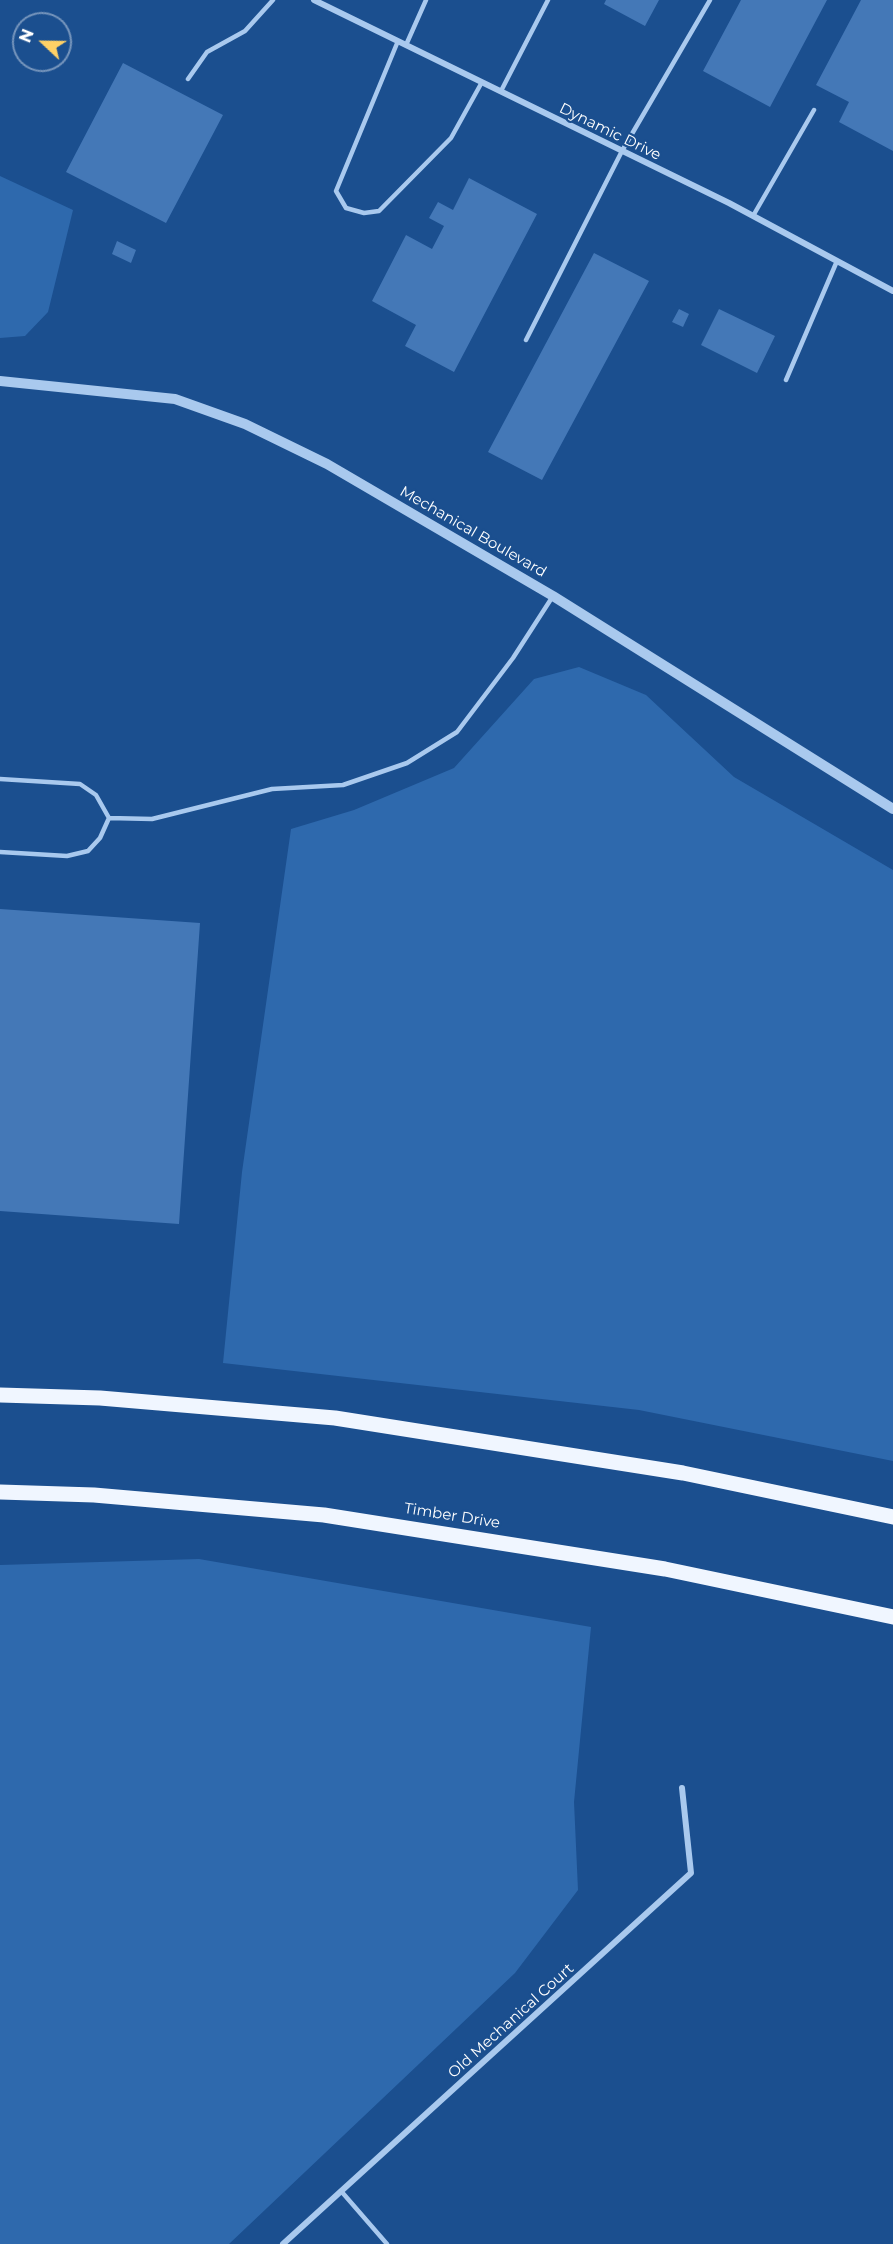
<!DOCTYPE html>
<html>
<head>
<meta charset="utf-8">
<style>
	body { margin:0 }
	#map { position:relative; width:893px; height:2244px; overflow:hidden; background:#1b4f8f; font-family:Montserrat,sans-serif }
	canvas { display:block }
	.north { position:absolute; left:12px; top:12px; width:60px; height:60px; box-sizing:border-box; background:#1b4f8f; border:2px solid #7695bc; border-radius:50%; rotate:292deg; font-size:16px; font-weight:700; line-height:24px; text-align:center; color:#fff }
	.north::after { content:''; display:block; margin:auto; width:21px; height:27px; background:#ffd166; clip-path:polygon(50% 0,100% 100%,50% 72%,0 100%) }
</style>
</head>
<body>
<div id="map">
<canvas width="893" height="2244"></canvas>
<div class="north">N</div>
</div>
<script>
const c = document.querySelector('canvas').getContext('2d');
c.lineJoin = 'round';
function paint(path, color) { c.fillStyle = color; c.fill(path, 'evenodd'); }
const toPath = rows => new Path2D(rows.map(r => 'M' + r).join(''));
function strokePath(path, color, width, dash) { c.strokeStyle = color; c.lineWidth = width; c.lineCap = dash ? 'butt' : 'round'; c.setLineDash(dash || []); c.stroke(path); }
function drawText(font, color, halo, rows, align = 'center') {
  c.font = font + ' Montserrat,sans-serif'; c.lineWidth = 4.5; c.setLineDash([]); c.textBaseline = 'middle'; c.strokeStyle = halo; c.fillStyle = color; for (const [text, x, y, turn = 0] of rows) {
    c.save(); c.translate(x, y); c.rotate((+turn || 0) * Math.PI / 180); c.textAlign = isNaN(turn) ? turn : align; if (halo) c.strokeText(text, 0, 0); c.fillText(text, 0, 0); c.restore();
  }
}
paint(toPath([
	[0,176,73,210,48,312,25,336,0,338],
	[579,667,646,695,734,777,893,870,893,1461,639,1410,223,1363,242,1172,291,829,354,810,454,768,534,679],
	[199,1559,591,1627,574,1802,578,1890,515,1973,229,2244,0,2244,0,1565]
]), '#2e69ad');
paint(toPath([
	[606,0,659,0,645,26,604,4],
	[741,0,827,0,770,107,703,71],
	[861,0,893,0,893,151,839,122,849,102,816,85],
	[123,63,223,115,166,223,66,172],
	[469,178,537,214,454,372,405,346,416,325,372,301,406,235,432,249,444,226,429,218,438,202,453,210],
	[117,241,136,250,131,263,112,254],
	[594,253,649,281,542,480,488,452],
	[679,309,689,314,683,327,672,322],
	[719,309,775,336,757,373,701,345],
	[0,909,200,923,179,1224,0,1211]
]), '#4478b7');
strokePath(toPath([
	[398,41,336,191,346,208,364,213,379,211,451,138,482,82],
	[406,45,426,0],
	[188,79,207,52,245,31,273,0],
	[501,91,548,0],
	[753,216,814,110],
	[526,340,622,151,710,0],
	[786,380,837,261],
	[0,779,80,784,96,795,109,818],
	[109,818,152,819,272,789,343,785,407,763,457,732,513,658,553,596],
	[0,852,67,856,88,851,100,838,109,818],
	[341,2191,387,2244]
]), '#a9c9ee', 4.5);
strokePath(toPath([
	[314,0,729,203,893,291],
	[283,2244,691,1873,682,1788]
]), '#a9c9ee', 6);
strokePath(toPath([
	[0,381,175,399,245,424,327,464,553,596,893,809]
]), '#a9c9ee', 10);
strokePath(toPath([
	[0,1395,100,1398,335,1418,683,1473,893,1517],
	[0,1492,94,1495,324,1515,665,1569,893,1617]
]), '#f0f6ff', 15);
drawText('15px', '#fff', '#1b4f8f', [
	["Dynamic Drive",610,132,26],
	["Mechanical Boulevard",473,532,30],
	["Timber Drive",452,1516,9],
	["Old Mechanical Court",511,2021,-42]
]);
</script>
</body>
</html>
